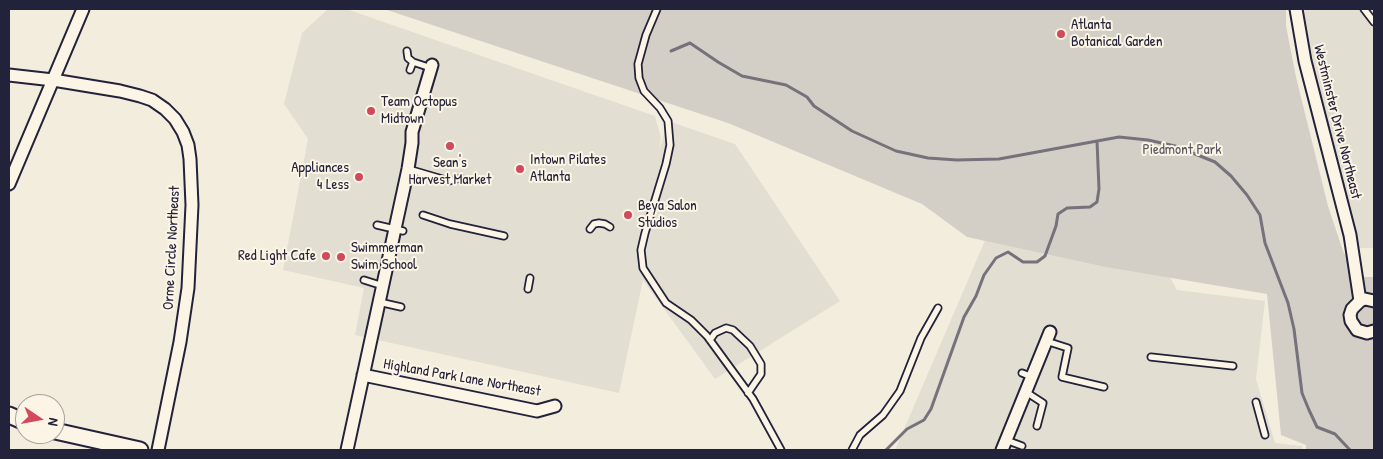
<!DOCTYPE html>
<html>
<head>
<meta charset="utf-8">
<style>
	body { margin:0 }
	#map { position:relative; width:1383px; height:459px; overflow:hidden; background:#f3edde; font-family:"Patrick Hand",sans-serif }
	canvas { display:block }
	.frame { position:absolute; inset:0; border:10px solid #22223b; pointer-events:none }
	.north { position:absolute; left:15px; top:394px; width:50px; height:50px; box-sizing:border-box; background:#fcf5e5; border:1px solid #a5a1a1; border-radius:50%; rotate:102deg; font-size:14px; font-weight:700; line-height:20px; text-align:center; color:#22223b }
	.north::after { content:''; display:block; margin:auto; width:18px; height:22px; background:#d1495b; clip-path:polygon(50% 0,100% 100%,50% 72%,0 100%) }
</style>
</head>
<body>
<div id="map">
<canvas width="1383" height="459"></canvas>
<div class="frame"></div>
<div class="north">N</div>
</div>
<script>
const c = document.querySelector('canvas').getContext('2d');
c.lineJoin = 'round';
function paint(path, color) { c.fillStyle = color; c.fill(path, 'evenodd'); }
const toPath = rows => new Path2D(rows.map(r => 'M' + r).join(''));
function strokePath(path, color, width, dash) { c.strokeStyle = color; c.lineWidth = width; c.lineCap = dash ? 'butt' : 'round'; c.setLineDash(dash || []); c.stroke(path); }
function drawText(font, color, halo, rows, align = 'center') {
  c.font = font + ' "Patrick Hand",sans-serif'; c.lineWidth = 4; c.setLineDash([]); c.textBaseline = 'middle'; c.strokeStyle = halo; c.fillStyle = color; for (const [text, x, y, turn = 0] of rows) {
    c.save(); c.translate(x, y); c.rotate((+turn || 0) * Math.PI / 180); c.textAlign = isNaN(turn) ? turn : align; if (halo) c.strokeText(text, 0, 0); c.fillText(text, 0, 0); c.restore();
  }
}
paint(toPath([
	[328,9,346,9,655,116,661,138,659,151,668,121,735,144,840,301,715,379,643,280,619,393,355,335,364,288,283,270,308,139,284,104,302,33],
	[1305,9,1374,9,1374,248,1359,248,1302,20],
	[993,222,1153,246,1177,290,1265,301,1256,379,1275,443,1302,446,1302,450,895,450]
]), '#e3ded2');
paint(toPath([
	[384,9,1286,9,1286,26,1296,77,1328,206,1343,251,1357,277,1374,277,1374,450,1306,450,1306,445,1281,435,1267,294,1106,267,967,237,922,204,728,123]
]), '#d4cfc6');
strokePath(toPath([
	[671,51,690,43,718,62,742,76,786,85,807,97,814,106,852,131,896,151,928,158,957,160,999,159,1119,137,1148,140,1175,146,1215,162,1231,176,1247,195,1260,215,1265,243,1288,303,1294,329,1302,393,1309,410,1317,427,1335,434,1350,450],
	[886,450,907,429,924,420,931,409,964,317,976,296,984,275,996,258,1008,252,1023,262,1037,262,1045,256,1056,226,1058,214,1067,208,1090,207,1097,202,1099,189,1097,141]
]), '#75727b', 3);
const lane = toPath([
	[657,9,646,35,638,64,639,78,644,91,660,108,668,121,670,145,666,164,645,233,641,250,643,268,666,303,691,320,707,336,753,399,781,450],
	[1364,9,1374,22],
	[407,51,408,58,413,62],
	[410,70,413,62,431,68],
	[408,169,449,181,461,178],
	[423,215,450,224,504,236],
	[377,225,403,231],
	[590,229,594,224,599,223,605,224,610,227],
	[364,280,383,286],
	[528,289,530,278],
	[379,302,401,307],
	[710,340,715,333,726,328,733,330,750,346,761,364,761,374,748,393],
	[1046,341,1068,348,1062,377,1104,387],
	[1151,357,1233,366],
	[1022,373,1032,377],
	[1026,392,1043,403,1037,426],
	[1256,402,1265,435],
	[1006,440,1022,446],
	[852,450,860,435,883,415,900,391,921,338,938,308]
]);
const street = toPath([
	[1296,9,1305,61,1350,235,1360,301],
	[9,75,53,80,120,91,140,96,152,100,165,109,175,119,183,132,188,145,190,159,192,205,188,288,180,342,158,450],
	[9,184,83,9],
	[1374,301,1365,299,1360,301,1352,309,1350,315,1351,321,1357,330,1367,333,1374,331],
	[363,375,537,411,555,406],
	[347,450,408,169,412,143,412,132,432,65],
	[1002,450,1050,332]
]);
const secondary = toPath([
	[9,415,25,422],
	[55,431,140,450]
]);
strokePath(lane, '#22223b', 9);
strokePath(street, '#22223b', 15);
strokePath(secondary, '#22223b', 19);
strokePath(lane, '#fcf5e5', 5.5);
strokePath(street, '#fcf5e5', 11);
strokePath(secondary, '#fcf5e5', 15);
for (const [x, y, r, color] of [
	[1061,34,5,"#d1495b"],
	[371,111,5,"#d1495b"],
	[450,146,5,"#d1495b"],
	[520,169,5,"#d1495b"],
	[359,177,5,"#d1495b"],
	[628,215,5,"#d1495b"],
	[326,256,5,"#d1495b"],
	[341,257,5,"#d1495b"]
]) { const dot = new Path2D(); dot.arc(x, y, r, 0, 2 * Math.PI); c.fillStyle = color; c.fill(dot); strokePath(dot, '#fcf5e5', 2); }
drawText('15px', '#22223b', '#fcf5e5', [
	["Atlanta",1071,25],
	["Botanical Garden",1071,42],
	["Team Octopus",381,102],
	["Midtown",381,119],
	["Intown Pilates",530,160],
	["Atlanta",530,177],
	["Sean's",450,163,"center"],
	["Harvest Market",450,180,"center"],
	["Appliances",349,168,"right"],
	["4 Less",349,185,"right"],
	["Beya Salon",638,206],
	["Studios",638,223],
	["Swimmerman",351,248],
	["Swim School",351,265],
	["Red Light Cafe",316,256,"right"]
], 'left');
drawText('15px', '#22223b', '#fcf5e5', [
	["Westminster Drive Northeast",1337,122,76],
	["Orme Circle Northeast",172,248,-87],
	["Highland Park Lane Northeast",462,378,10]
]);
drawText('15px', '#575665', '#fcf5e5', [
	["Piedmont Park",1182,150]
]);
</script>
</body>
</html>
